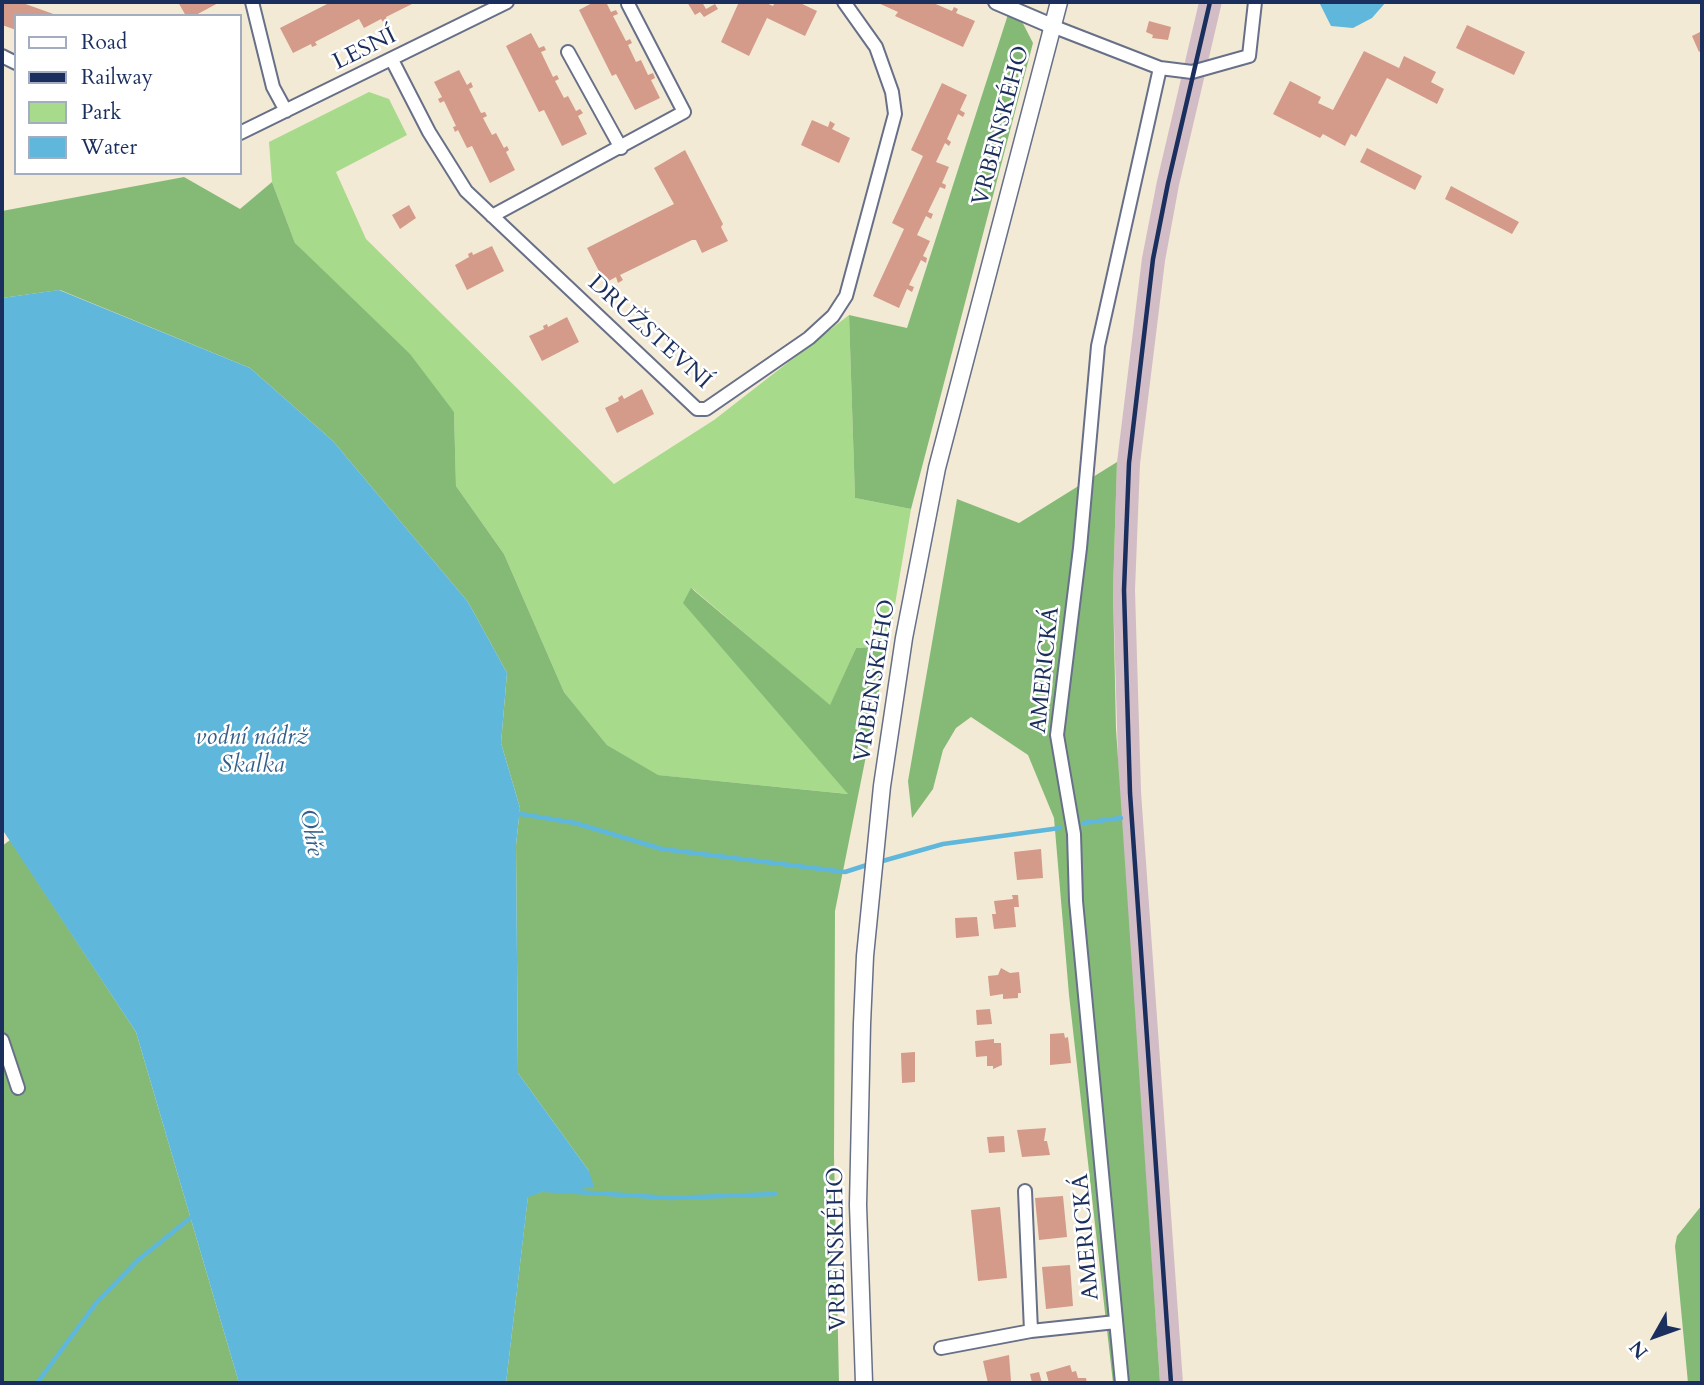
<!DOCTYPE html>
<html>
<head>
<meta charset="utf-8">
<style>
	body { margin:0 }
	#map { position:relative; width:1704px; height:1385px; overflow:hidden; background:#f3ead5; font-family:Cardo,serif }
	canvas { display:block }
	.frame { position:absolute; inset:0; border:4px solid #1b2f5e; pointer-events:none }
	.legend { position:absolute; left:14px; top:14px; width:228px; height:161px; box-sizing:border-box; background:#fff; border:2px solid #a4acbf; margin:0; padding:9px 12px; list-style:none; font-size:21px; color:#1b2f5e }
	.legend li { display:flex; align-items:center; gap:14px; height:35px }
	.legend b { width:35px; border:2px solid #a4acbf }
	.north { position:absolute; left:1620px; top:1301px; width:70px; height:70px; -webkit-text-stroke:5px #fff; paint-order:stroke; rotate:230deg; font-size:19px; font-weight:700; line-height:28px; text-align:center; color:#1b2f5e }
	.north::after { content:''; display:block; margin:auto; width:24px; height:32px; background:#1b2f5e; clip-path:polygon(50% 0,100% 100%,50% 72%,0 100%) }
</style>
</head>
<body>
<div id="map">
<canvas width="1704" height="1385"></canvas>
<div class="frame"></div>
<ul class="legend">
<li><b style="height:9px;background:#fff"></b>Road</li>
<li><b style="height:9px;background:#1b2f5e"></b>Railway</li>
<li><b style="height:19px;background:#a7da8a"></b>Park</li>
<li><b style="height:19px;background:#5fb7dc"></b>Water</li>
</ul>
<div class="north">N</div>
</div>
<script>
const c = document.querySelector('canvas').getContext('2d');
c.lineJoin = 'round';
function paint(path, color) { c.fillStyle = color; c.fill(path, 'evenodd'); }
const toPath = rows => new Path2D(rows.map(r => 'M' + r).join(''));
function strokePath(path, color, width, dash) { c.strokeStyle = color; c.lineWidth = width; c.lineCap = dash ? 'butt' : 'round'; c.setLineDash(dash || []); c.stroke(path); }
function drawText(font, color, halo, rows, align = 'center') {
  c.font = font + ' Cardo,serif'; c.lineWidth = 5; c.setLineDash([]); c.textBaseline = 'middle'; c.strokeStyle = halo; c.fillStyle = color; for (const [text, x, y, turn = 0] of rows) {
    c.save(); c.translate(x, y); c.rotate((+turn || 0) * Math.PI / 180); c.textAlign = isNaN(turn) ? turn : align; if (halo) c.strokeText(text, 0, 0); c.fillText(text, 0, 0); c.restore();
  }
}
paint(toPath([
	[1199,2,1222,2,1179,185,1165,261,1140,464,1135,590,1141,792,1183,1383,1160,1383,1119,793,1113,590,1117,462,1142,258,1157,181]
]), '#d2bdc6');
paint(toPath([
	[369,92,389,99,407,135,336,172,366,239,614,484,714,420,849,315,855,498,911,509,888,646,856,648,830,706,692,588,849,794,657,775,607,745,564,692,504,554,456,486,454,412,295,243,272,182,269,142]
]), '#a7da8a');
paint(toPath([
	[1012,2,1033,43,911,509,855,498,849,315,907,328],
	[184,177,240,209,272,182,295,243,410,354,454,412,456,486,504,554,564,692,607,745,658,775,848,794,683,603,691,588,830,705,856,648,888,646,835,911,834,1156,839,1383,506,1383,528,1196,551,1189,558,1191,589,1171,518,1073,516,845,520,808,501,743,507,673,468,602,333,441,250,368,60,290,2,298,2,211],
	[1117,462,1113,590,1116,729,1160,1383,1113,1383,1069,995,1054,818,1028,755,971,717,956,728,943,750,933,789,912,818,908,781,957,499,1019,523],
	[10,840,136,1032,239,1383,2,1383,2,846],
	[1702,1205,1702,1383,1688,1383,1675,1246,1677,1236]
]), '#85ba76');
paint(toPath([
	[1319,2,1386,2,1372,18,1353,28,1331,26],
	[59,290,250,368,333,441,468,602,507,673,501,743,520,808,516,845,518,1073,589,1171,594,1187,567,1191,551,1189,528,1197,506,1383,239,1383,136,1032,2,829,2,298]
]), '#5fb7dc');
strokePath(toPath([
	[515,813,575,823,662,849,845,872,870,864],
	[1083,823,1121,818],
	[879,862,943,844,1060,828],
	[545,1190,671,1198,775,1194],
	[37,1383,97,1302,138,1260,193,1216]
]), '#5fb7dc', 4.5);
paint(toPath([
	[2,2,20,2,59,16,16,16,16,30,2,25],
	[178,2,220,2,194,16,186,16],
	[331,2,351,4,416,2,386,17,387,20,383,22,381,19,364,28,359,19,315,42,317,45,312,47,311,44,293,53,280,28],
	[594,2,606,2,611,12,616,10,618,14,613,16,626,41,630,39,632,43,628,45,636,62,641,60,648,75,653,73,655,78,651,80,660,98,635,110,616,74,612,76,579,10],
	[687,2,702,2,706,9,715,4,718,9,704,17,700,12,695,15],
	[739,2,764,2,773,6,775,2,798,2,817,11,805,36,767,18,749,56,721,42],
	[876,2,931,2,952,11,954,7,958,9,956,13,975,21,963,47,895,16,898,12],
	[1149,21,1171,27,1168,40,1152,38,1153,35,1146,32],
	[1467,25,1525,52,1514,75,1456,48],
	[1702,31,1702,50,1699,52,1692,36],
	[531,33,539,48,544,46,546,50,541,52,553,77,557,75,559,79,555,81,564,98,568,96,576,111,580,109,583,113,578,116,587,134,562,146,544,110,539,112,506,46],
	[1364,51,1399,68,1404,56,1436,72,1431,82,1444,89,1437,104,1387,78,1356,137,1351,134,1345,146,1323,134,1320,138,1273,114,1290,81,1321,97,1318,103,1333,110],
	[459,70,467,85,471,82,473,87,469,89,481,113,485,112,487,116,483,118,492,135,496,133,504,148,507,146,509,150,506,152,515,170,490,183,472,146,467,148,458,130,455,132,453,127,456,126,444,101,440,103,438,99,442,97,434,82],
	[942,83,967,95,960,110,965,113,963,117,958,114,947,139,951,142,949,146,945,143,936,162,949,167,942,183,946,185,945,189,940,187,928,212,933,214,931,219,926,216,917,235,930,241,923,256,927,258,926,263,921,260,909,285,914,287,912,292,907,289,899,308,873,296,904,229,892,223,923,156,911,150],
	[812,120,828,127,830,121,835,124,832,129,850,138,839,163,801,145],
	[1367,148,1422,176,1415,190,1360,162],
	[685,150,723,224,721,227,728,241,702,253,696,240,692,240,620,275,623,280,618,283,616,277,605,283,587,248,674,204,654,168],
	[1451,186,1519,222,1512,234,1445,199],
	[409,205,416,218,400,229,392,215],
	[492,246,504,271,467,290,455,265,469,257,468,254,472,252,473,255],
	[567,317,579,342,542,361,529,336,544,329,543,326,547,324,548,327],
	[642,389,654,414,617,433,605,408,619,401,618,398,622,395,624,399],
	[1041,849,1043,878,1017,880,1014,852],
	[1012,895,1018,895,1019,907,1014,907,1016,927,994,929,992,914,996,914,994,901,1013,899],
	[977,917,979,936,956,938,955,918],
	[1001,968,1010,973,1019,972,1021,993,1018,993,1018,998,1003,999,1003,994,990,996,988,976,998,975],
	[990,1009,992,1024,977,1025,976,1010],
	[1064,1033,1065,1038,1068,1037,1071,1063,1050,1065,1050,1034],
	[994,1039,994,1043,1001,1043,1002,1065,993,1069,993,1066,987,1066,987,1056,976,1057,975,1041],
	[915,1052,915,1082,902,1083,901,1053],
	[1046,1128,1044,1141,1047,1141,1050,1155,1022,1157,1017,1130],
	[1004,1136,1005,1152,989,1153,987,1137],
	[1063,1196,1067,1237,1039,1240,1035,1198],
	[1000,1207,1007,1278,978,1281,971,1210],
	[1070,1265,1073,1306,1046,1309,1042,1267],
	[1009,1355,1011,1381,988,1383,983,1361],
	[1070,1365,1072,1372,1076,1371,1078,1378,1086,1378,1087,1383,1049,1383,1046,1372],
	[1039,1372,1042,1383,1032,1383,1030,1374]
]), '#d49a8a');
const minor = toPath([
	[252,2,273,87,286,111],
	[1052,26,1160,68,1192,72,1249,56,1255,2],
	[568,52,621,148],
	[2,56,16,63],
	[392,60,429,132,466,191,697,409,706,409,809,338,833,316,846,296,895,114,892,92,876,47,844,2],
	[240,133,507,2],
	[492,216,684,112,628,4],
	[2,1040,18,1088],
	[1025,1191,1031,1331],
	[941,1348,1031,1331,1116,1322],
	[1122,1383,1076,901,1074,834,1057,735,1080,548,1098,346,1160,68]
]);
const tertiary = toPath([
	[996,2,1052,26]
]);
const secondary = toPath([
	[864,1383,858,1205,862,1024,865,956,882,786,904,638,937,468,1059,2]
]);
strokePath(minor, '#677088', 16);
strokePath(tertiary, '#677088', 18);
strokePath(secondary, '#677088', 19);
strokePath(minor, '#fff', 12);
strokePath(tertiary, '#fff', 14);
strokePath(secondary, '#fff', 16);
strokePath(toPath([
	[1171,1383,1130,793,1124,590,1129,463,1153,259,1168,183,1210,2]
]), '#1b2f5e', 4.5);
drawText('23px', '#1b2f5e', '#fff', [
	["LESNÍ",365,50,-26],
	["VRBENSKÉHO",1002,126,-75],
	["DRUŽSTEVNÍ",649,333,42],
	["AMERICKÁ",1046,670,-84],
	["VRBENSKÉHO",876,681,-81],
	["AMERICKÁ",1087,1237,-95],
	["VRBENSKÉHO",838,1249,-91]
]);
drawText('italic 24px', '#335f8a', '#fff', [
	["vodní nádrž",252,738],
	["Skalka",252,766],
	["Ohře",310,833,79]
]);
</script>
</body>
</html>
